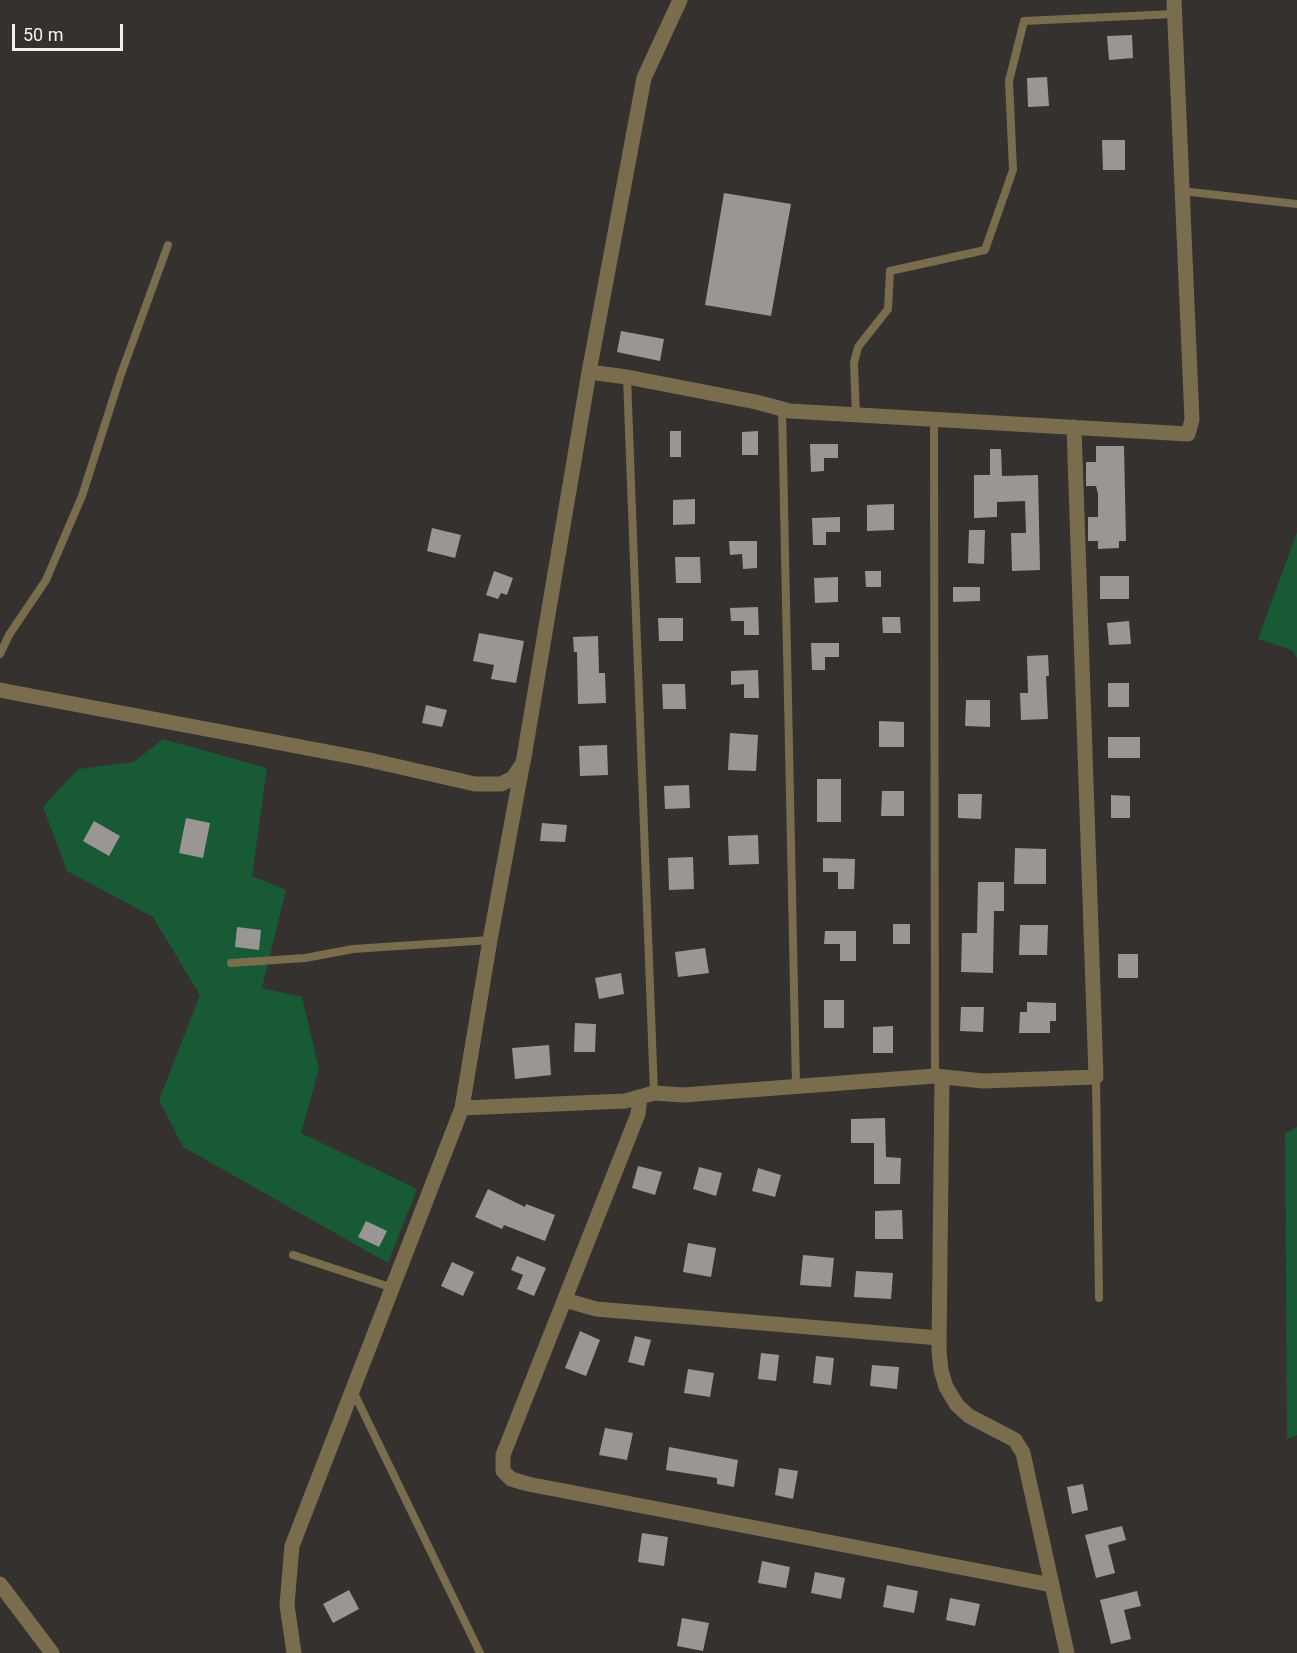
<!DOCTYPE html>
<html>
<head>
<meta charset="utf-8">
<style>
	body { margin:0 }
	#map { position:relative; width:1297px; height:1653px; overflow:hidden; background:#34312f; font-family:Roboto,sans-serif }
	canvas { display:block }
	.scale { position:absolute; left:12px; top:24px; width:111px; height:27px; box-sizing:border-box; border:3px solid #f3f0ef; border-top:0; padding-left:8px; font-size:18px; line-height:21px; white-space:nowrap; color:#f3f0ef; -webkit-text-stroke:4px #34312f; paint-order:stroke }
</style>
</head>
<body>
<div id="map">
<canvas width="1297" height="1653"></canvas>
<div class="scale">50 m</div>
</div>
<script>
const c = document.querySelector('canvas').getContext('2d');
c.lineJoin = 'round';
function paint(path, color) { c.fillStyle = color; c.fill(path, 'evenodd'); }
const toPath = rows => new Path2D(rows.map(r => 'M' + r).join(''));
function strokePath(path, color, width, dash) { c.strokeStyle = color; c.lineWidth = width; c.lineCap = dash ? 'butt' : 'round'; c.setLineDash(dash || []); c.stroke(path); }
paint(toPath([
	[1297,532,1297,658,1292,650,1258,639],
	[163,739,267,768,252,876,286,890,262,988,302,997,319,1069,301,1133,417,1189,388,1263,183,1147,159,1100,200,995,153,917,67,871,43,807,78,769,134,762],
	[1297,1127,1297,1435,1287,1439,1285,1134]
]), '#185936');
paint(toPath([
	[1132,35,1133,58,1109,60,1107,36],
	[1047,77,1049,106,1028,107,1027,78],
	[1102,140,1125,140,1125,170,1103,170],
	[724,193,791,204,771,316,705,305],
	[621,331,664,339,660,361,617,352],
	[670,431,681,431,681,457,670,457],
	[758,431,758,455,742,455,742,432],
	[810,444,838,444,838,458,824,458,824,471,811,472],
	[1096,446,1124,446,1126,541,1119,541,1119,548,1098,549,1098,541,1088,541,1088,517,1098,517,1098,494,1096,486,1086,486,1086,462,1096,462],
	[990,449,1001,449,1002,476,1038,475,1040,570,1012,571,1011,533,1026,533,1025,501,997,502,997,517,974,518,974,475,990,475],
	[695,499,695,524,673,525,673,500],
	[894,504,894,530,867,531,867,505],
	[840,517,840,532,826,532,826,545,813,545,812,518],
	[432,528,461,535,455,558,427,551],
	[969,530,985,530,984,564,968,563],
	[729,541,757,541,757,568,743,569,742,554,730,555],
	[675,557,700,557,701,583,676,583],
	[494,571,513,578,507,595,501,593,498,599,486,595],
	[865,571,881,571,881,587,866,587],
	[1100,576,1129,576,1129,599,1100,599],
	[838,577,838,602,815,603,814,578],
	[953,587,980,587,980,601,953,602],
	[758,607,759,635,744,635,744,621,731,621,730,608],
	[882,617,900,617,901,633,883,633],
	[658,618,683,618,683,641,659,641],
	[1129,621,1131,644,1109,645,1107,623],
	[479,633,524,641,516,683,491,679,494,665,473,661],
	[598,636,599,673,605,673,606,703,578,704,577,652,574,652,573,637],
	[811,643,839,643,839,657,825,657,825,670,812,670],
	[1048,655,1049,676,1046,676,1048,719,1021,720,1020,693,1028,693,1027,656],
	[758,670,759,698,744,698,744,684,731,685,731,671],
	[1108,683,1129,683,1129,707,1108,707],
	[662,684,685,684,686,709,663,709],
	[966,700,990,700,990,727,965,726],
	[426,705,447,710,442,727,422,723],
	[879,721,904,722,904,747,879,747],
	[730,733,758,735,756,771,728,770],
	[1108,737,1140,737,1140,758,1108,758],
	[607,745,608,775,580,776,579,746],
	[817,779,841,779,841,822,817,822],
	[689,785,690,808,665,809,664,786],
	[882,791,904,791,904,816,881,816],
	[958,794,982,794,981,819,958,818],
	[1111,795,1130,796,1130,818,1111,818],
	[186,818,210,823,203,858,179,853],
	[94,821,120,836,109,856,83,841],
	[542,823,567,825,565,842,540,841],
	[758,835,759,864,729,865,728,836],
	[1015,848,1046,849,1046,884,1014,884],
	[693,857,694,889,669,890,668,858],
	[823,858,855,859,854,889,838,889,838,872,823,872],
	[978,882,1004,882,1004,911,994,911,993,973,961,972,962,933,977,933],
	[893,924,910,924,910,944,893,944],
	[1020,925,1048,925,1047,955,1019,955],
	[237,927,261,930,259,950,235,947],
	[825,931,856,931,856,961,840,961,840,944,824,944],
	[705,948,709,973,678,977,675,952],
	[1118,954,1138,954,1138,978,1118,978],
	[621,973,624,994,599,999,595,978],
	[824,1000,844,1000,844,1028,824,1028],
	[1027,1002,1056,1003,1056,1021,1050,1021,1050,1033,1019,1033,1020,1012,1027,1012],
	[961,1007,984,1007,983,1032,960,1031],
	[575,1023,596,1024,595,1052,574,1052],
	[893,1026,893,1053,873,1053,873,1027],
	[549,1045,551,1075,515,1079,512,1048],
	[885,1118,886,1157,901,1158,900,1184,874,1184,874,1143,851,1143,851,1119],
	[638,1166,662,1172,655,1195,632,1188],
	[699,1167,722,1173,716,1196,693,1189],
	[758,1168,781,1175,775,1197,752,1191],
	[488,1189,525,1207,526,1204,555,1215,545,1241,504,1225,502,1229,475,1217],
	[902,1210,903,1239,875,1239,875,1211],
	[366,1221,387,1231,379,1247,358,1237],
	[688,1243,716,1248,711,1277,683,1272],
	[803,1255,834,1258,831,1287,800,1285],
	[517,1256,546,1268,534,1296,517,1289,523,1275,511,1270],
	[452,1262,474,1272,463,1296,441,1286],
	[856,1271,893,1273,891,1299,854,1297],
	[580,1331,600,1340,586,1376,565,1368],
	[635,1336,651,1340,644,1366,628,1362],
	[761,1353,779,1355,776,1381,758,1379],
	[816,1356,834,1358,831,1385,813,1383],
	[872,1365,899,1367,897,1389,870,1386],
	[688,1369,714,1373,710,1397,684,1393],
	[605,1428,633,1433,627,1460,599,1455],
	[669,1447,738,1460,734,1487,717,1484,717,1478,666,1470],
	[779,1468,798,1471,793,1499,775,1495],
	[1083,1484,1088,1510,1072,1514,1067,1487],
	[1122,1526,1126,1540,1108,1545,1115,1573,1096,1578,1085,1535],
	[642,1533,668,1537,664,1566,638,1562],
	[762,1561,790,1567,786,1588,758,1583],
	[815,1572,845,1578,841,1599,811,1593],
	[887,1585,918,1591,914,1613,883,1607],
	[349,1590,359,1609,333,1623,323,1604],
	[1137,1591,1141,1606,1124,1610,1131,1639,1111,1644,1100,1600],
	[950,1598,980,1604,975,1626,946,1620],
	[682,1618,709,1623,703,1651,677,1646]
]), '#9a9694');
strokePath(toPath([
	[1182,191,1297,204],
	[627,377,654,1093],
	[782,409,796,1086],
	[856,415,854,363,858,347,888,309,890,271,985,250,1013,170,1009,81,1024,21,1174,14],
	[934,419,935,1076],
	[0,654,9,635,46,580,82,496,121,374,168,245],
	[231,963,305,958,353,949,490,940],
	[1096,1077,1099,1298],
	[293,1255,393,1288],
	[353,1391,480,1653]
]), '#796d4d', 8);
strokePath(toPath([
	[589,372,627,377,756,402,790,411,1188,434,1192,420,1174,0],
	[0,690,365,759,475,784,501,784,513,778,523,763,589,372,644,78,680,0],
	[942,1077,939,1351,941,1370,946,1387,957,1405,969,1416,1015,1440,1023,1453,1067,1653],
	[640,1097,638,1114,503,1455,503,1471,511,1479,528,1484,1052,1585],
	[462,1108,625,1101,654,1093,683,1095,935,1076,983,1081,1096,1077,1074,427],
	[565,1300,596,1309,939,1338],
	[0,1584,52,1653],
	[294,1653,287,1605,292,1546,462,1108,490,940,522,767]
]), '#796d4d', 15);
</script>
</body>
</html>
